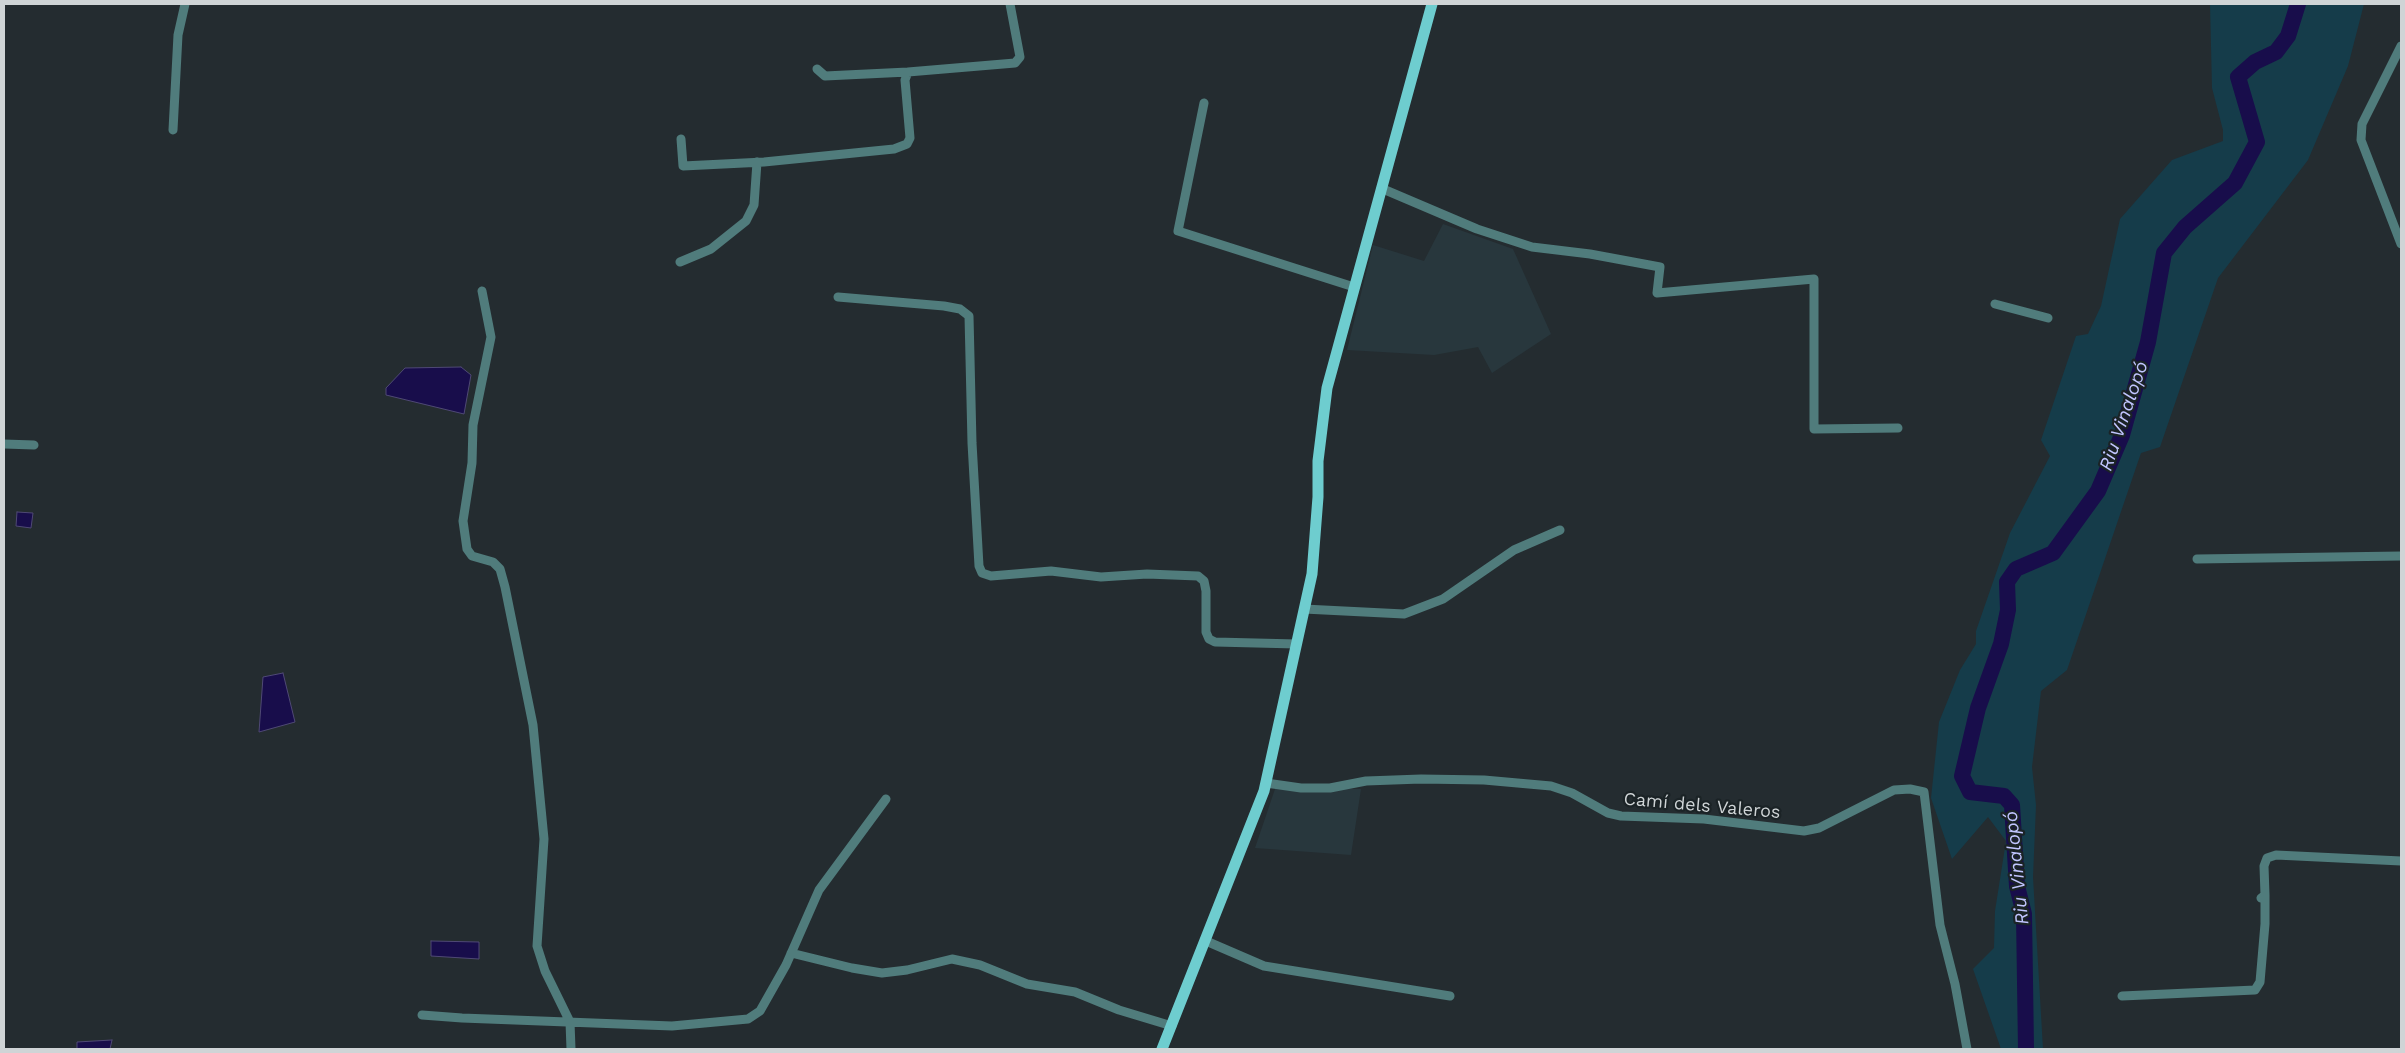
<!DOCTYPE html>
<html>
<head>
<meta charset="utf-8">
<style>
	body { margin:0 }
	#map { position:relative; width:2405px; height:1053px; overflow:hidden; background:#242c30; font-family:"Work Sans",sans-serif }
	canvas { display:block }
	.frame { position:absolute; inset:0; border:5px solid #cfd4d6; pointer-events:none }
</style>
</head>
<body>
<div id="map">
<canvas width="2405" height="1053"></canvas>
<div class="frame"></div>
</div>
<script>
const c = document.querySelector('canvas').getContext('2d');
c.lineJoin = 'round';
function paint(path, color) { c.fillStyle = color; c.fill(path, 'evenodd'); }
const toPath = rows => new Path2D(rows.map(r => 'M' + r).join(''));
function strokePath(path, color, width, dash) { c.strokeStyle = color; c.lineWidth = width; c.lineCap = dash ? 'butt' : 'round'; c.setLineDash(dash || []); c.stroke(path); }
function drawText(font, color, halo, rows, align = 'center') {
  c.font = font + ' "Work Sans",sans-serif'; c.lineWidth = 4.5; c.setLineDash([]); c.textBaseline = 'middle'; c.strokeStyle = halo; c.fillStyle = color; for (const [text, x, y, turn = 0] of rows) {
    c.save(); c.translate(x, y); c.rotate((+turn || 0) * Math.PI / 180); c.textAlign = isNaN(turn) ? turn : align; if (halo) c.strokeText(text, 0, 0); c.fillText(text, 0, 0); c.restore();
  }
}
paint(toPath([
	[1443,224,1513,249,1551,334,1492,373,1478,347,1434,355,1347,350,1373,245,1424,261],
	[1275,789,1361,789,1351,855,1255,848]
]), '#28373d');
paint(toPath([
	[2210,4,2364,4,2348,66,2308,160,2218,278,2160,447,2141,453,2067,670,2041,691,2032,767,2036,805,2033,877,2043,1049,2001,1049,1973,969,1994,948,1995,911,2006,841,1988,817,1952,859,1931,798,1939,722,1960,670,1976,644,1976,631,2010,533,2050,456,2041,440,2076,336,2088,334,2101,306,2120,219,2172,160,2223,141,2223,130,2212,88]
]), '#153c4a');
const water = toPath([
	[461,367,471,375,464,414,386,395,386,388,405,368,461,367],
	[17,512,33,513,31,528,16,526,17,512],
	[283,673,295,722,259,732,263,677,283,673],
	[431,941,479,942,479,959,431,956,431,941],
	[112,1040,110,1049,77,1049,77,1042,112,1040]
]);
paint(water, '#180d4b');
strokePath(water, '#4f4975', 1);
strokePath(toPath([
	[2026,1049,2024,914,2017,886,2012,805,2004,796,1970,792,1962,776,1978,708,2001,644,2008,610,2007,582,2016,569,2053,553,2098,491,2122,435,2148,342,2164,253,2185,227,2235,183,2257,142,2238,77,2255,62,2276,52,2288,36,2298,4]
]), '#180d4b', 16);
strokePath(toPath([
	[2401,46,2362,124,2361,140,2401,244],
	[817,69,825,76,908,72],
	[1204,103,1178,231,1354,287],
	[173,130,178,35,185,4],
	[681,139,683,166,764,162,894,149,907,144,910,138,905,80,908,72,1015,63,1020,57,1010,4],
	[1383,189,1477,229,1532,247,1590,254,1660,267,1657,293,1814,279,1814,429,1898,428],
	[680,262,711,249,746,221,754,205,757,162],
	[482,291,491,337,473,425,472,463,463,521,467,549,472,556,493,562,500,569,505,587,533,725,544,839,537,946,545,971,570,1022,571,1049],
	[838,297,944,306,960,309,969,316,972,443,979,566,982,573,991,576,1051,571,1101,577,1147,574,1198,576,1204,581,1206,591,1206,632,1209,639,1215,642,1297,644],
	[1995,304,2048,318],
	[4,444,34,445],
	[2197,559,2401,556],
	[1304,609,1404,614,1443,599,1514,550,1560,530],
	[1266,783,1301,788,1330,788,1366,781,1421,779,1484,780,1551,786,1572,793,1608,813,1621,816,1704,819,1804,831,1819,828,1894,790,1910,789,1924,792,1940,925,1955,984,1967,1049],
	[2261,898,2265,895,2264,866,2267,858,2276,855,2401,861],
	[1206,941,1264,966,1450,996],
	[791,953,852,968,882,973,907,970,952,959,980,965,1027,984,1075,992,1119,1010,1172,1026],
	[2122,996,2255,990,2260,982,2265,924,2265,895],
	[422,1015,462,1018,672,1026,748,1019,760,1011,786,965,819,890,886,799]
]), '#507c7c', 9);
strokePath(toPath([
	[1162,1049,1264,791,1312,574,1318,497,1318,461,1327,388,1432,4]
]), '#6ecdcf', 11);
drawText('18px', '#cfd4d6', '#1b2326', [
	["Camí dels Valeros",1702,806,5]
]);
drawText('italic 19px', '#c1c5ff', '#1b2326', [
	["Riu Vinalopó",2124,416,-71],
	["Riu Vinalopó",2017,868,-96]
]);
</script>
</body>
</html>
